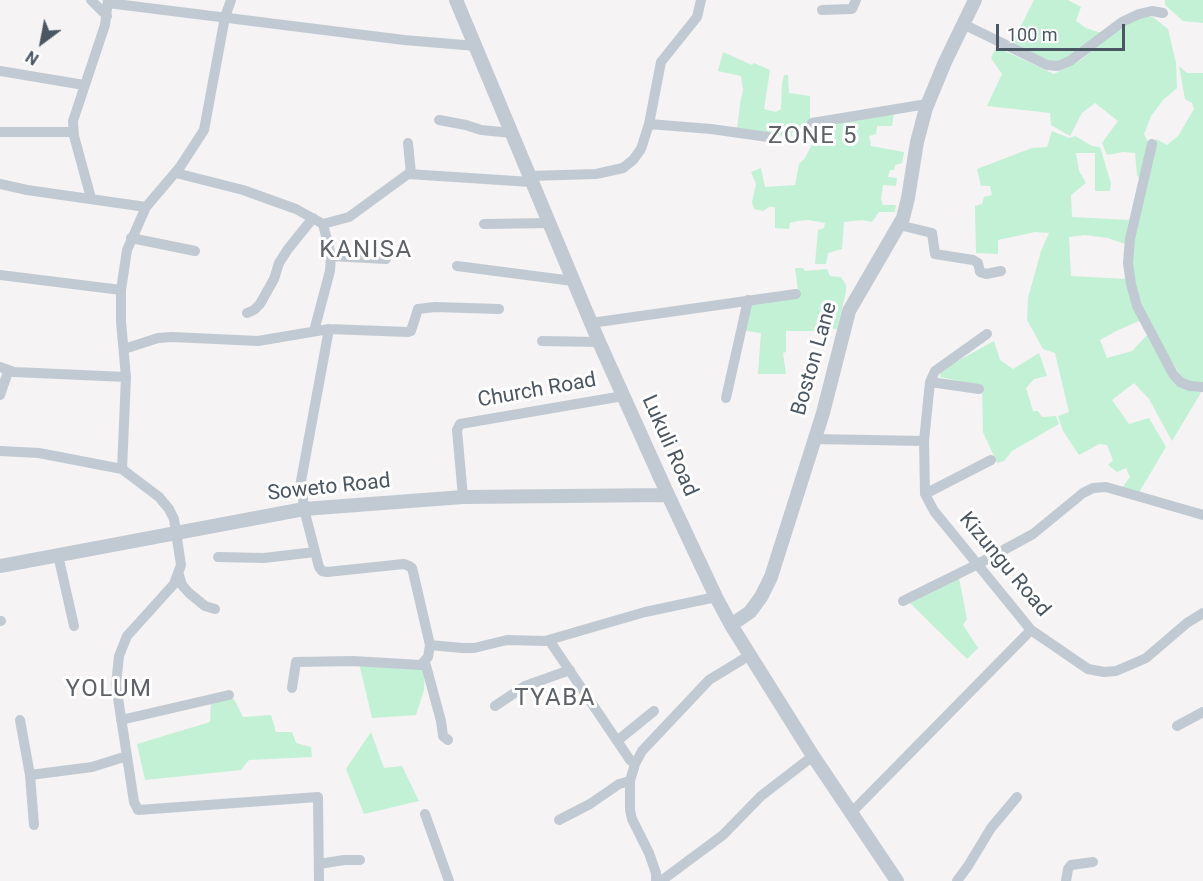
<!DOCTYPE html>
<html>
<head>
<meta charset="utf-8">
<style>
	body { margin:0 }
	#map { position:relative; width:1203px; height:881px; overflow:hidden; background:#f5f3f3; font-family:Roboto,sans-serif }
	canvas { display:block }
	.north { position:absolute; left:12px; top:12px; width:60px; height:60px; -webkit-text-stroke:4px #fff; paint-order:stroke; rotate:212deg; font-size:16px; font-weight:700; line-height:24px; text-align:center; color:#4a5661 }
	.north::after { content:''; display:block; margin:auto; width:21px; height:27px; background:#4a5661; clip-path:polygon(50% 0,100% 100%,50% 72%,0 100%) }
	.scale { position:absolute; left:996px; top:24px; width:129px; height:27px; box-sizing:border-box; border:3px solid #4a5661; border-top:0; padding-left:8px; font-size:18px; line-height:21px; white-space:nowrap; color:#4a5661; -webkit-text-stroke:4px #fff; paint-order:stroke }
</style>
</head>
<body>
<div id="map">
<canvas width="1203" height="881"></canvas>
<div class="north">N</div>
<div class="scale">100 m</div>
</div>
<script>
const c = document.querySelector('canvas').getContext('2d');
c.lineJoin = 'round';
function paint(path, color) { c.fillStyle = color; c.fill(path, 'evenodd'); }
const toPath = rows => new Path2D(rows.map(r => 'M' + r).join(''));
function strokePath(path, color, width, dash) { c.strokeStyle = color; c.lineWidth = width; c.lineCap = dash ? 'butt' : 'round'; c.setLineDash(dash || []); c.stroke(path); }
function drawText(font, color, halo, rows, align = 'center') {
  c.font = font + ' Roboto,sans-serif'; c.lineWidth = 6; c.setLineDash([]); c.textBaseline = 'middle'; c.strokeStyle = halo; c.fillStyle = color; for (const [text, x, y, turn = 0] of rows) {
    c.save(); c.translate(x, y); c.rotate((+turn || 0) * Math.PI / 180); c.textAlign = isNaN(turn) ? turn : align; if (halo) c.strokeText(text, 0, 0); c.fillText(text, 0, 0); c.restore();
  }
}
paint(toPath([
	[1034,0,1068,0,1081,7,1076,21,1086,28,1102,33,1066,61,1052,63,1012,43],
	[1165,0,1203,0,1203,23,1183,21,1165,5],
	[1142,17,1153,17,1168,29,1176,63,1177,88,1163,100,1151,116,1144,134,1148,142,1140,180,1137,175,1135,153,1123,152,1107,155,1102,143,1118,121,1095,103,1082,113,1070,136,1051,125,1050,113,987,106,1002,74,991,58,996,47,1054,74,1081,60,1123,24],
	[723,52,752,65,754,63,770,70,764,109,776,112,781,109,782,84,784,75,788,75,789,93,810,96,810,126,794,129,791,137,737,130,740,104,743,90,741,76,718,71],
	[1179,66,1187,73,1203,73,1203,385,1183,380,1145,316,1130,263,1156,139,1167,145,1178,136,1194,109,1192,103,1185,99],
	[894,113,892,126,877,126,876,134,869,136,871,146,904,152,902,163,895,165,894,170,890,170,888,177,897,178,896,186,883,185,881,199,883,205,896,205,895,212,879,212,872,222,862,220,844,222,842,249,828,253,826,264,815,264,818,230,824,228,825,223,808,220,797,221,790,223,789,229,775,228,775,207,769,207,763,211,754,209,752,202,756,184,751,172,761,168,765,187,795,185,799,164,805,158,815,139,818,127],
	[1052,131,1069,138,1075,136,1092,146,1100,147,1111,183,1110,191,1095,191,1095,153,1076,153,1079,171,1086,183,1071,195,1072,217,1129,220,1125,244,1108,238,1085,235,1069,237,1071,276,1127,279,1139,321,1116,331,1100,340,1107,358,1132,351,1148,334,1171,375,1202,391,1172,441,1149,399,1134,383,1112,400,1129,424,1149,418,1166,447,1138,494,1122,488,1130,477,1126,468,1117,472,1108,465,1113,460,1107,445,1099,444,1079,455,1063,431,1058,416,1069,412,1055,353,1043,349,1027,320,1028,298,1041,251,1049,233,1035,232,998,240,998,254,976,253,975,206,982,204,984,197,992,195,990,186,981,186,977,169,1032,148,1047,147],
	[795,268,803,268,805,271,827,269,830,276,841,277,846,285,846,292,837,329,822,327,821,331,786,331,786,352,783,353,786,374,758,374,761,333,746,331,752,301,798,290],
	[994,341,1000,360,1013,369,1039,353,1047,376,1034,379,1026,388,1033,411,1038,411,1042,417,1056,416,1059,424,1012,451,1004,461,997,463,983,432,982,386,940,377,941,370],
	[959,578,967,619,963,625,978,648,967,659,910,603],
	[359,663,425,667,424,690,416,715,372,718],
	[234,699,243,717,271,715,276,732,292,732,296,743,311,747,312,757,249,760,241,770,145,780,137,744,210,722,211,701],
	[371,732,384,768,402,766,419,801,364,814,346,769]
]), '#c3f1d5');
strokePath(toPath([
	[91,0,107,16],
	[231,0,225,17,204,130,180,167,146,207,127,250,121,290,121,322,126,377,122,469,159,497,169,509,174,519,181,565,174,584,127,636,119,656,116,685,134,802,138,810,318,797,319,881],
	[108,3,404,40,476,46],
	[822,10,852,9,856,0],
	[963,24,1047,65,1058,66,1070,61,1122,22,1139,14,1152,11,1163,13],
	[0,71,84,85],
	[439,120,466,125,481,130,512,133],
	[812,123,927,104],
	[649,124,711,129,768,137],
	[0,132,73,132],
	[408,143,411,174],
	[1152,144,1130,239,1128,263,1131,284,1137,306,1173,374,1180,382,1190,386,1203,387],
	[176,173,243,190,296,209,323,224,349,217,408,174,531,182],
	[529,176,596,174,623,168,633,160,641,149,649,124,661,62,697,17,701,0],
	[0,184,27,190,146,207],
	[91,198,74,136,73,121,105,25,108,0],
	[484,224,549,223],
	[899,225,932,233,935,254,973,260,978,263,980,272,986,274,1001,271],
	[131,238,195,251],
	[331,256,386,259],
	[457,266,573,281],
	[0,275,121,290],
	[247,313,254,310,260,304,274,279,279,263,288,249,313,218],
	[591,323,796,294],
	[314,331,330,271,331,256,323,224],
	[542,341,599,342],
	[124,349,158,338,172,337,258,341,329,329,408,332,411,331,418,309,435,307,499,309],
	[0,367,14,372,126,377],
	[930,382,979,389],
	[0,395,8,372],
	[726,398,748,300],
	[814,439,924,441,925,494,934,511,1031,630,1088,669,1104,672,1116,671,1137,662,1146,658,1187,623,1203,613],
	[924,441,930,382,935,371,987,334],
	[0,451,39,453,122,469],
	[925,494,991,460],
	[463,497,457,430,460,424,623,396],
	[58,555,74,626],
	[218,557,264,558,315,552],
	[179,575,182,585,189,593,205,606,215,609],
	[903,601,976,565,1033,534,1083,493,1093,488,1106,487,1203,515],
	[0,621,1,621],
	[549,640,630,760,635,764],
	[430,645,462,648,474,648,507,640,545,641,645,612,716,597],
	[425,662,441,721,443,736,448,740],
	[292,688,296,662,353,661,421,665,428,657,430,645,414,576,412,568,409,566,404,564,327,572,322,571,319,567,304,509,301,481,329,329],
	[495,706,525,686,570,670],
	[20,720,30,775,92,767,127,756],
	[121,720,229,695],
	[1177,726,1203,712],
	[617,741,654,711],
	[30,775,34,825],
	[851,813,1031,630],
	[425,814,449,881],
	[559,820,590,804,619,784,630,781],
	[319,864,344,860,360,860],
	[656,881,656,873,649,853,632,819,630,810,630,781,635,764,642,751,709,680,750,655],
	[661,881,723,835,761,796,813,756],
	[957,881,968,866,991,828,1017,797],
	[1066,881,1068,869,1071,865,1093,862]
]), '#c1cad2', 10);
strokePath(toPath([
	[456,0,599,342,668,495,716,597,731,625,813,756,897,881],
	[0,566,304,509,463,497,668,495],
	[731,625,750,612,761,597,771,577,823,413,849,311,903,218,908,198,917,142,926,108,945,62,975,0]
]), '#c1cad2', 14);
drawText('21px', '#4a5661', '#fff', [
	["Boston Lane",815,359,-74],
	["Church Road",537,391,-10],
	["Lukuli Road",669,446,66],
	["Soweto Road",329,488,-6],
	["Kizungu Road",1004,565,50]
]);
c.letterSpacing = '1.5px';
drawText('24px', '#5f6368', '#fff', [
	["ZONE 5",813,137],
	["KANISA",366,251],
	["YOLUM",109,690],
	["TYABA",555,699]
]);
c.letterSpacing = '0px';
</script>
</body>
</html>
